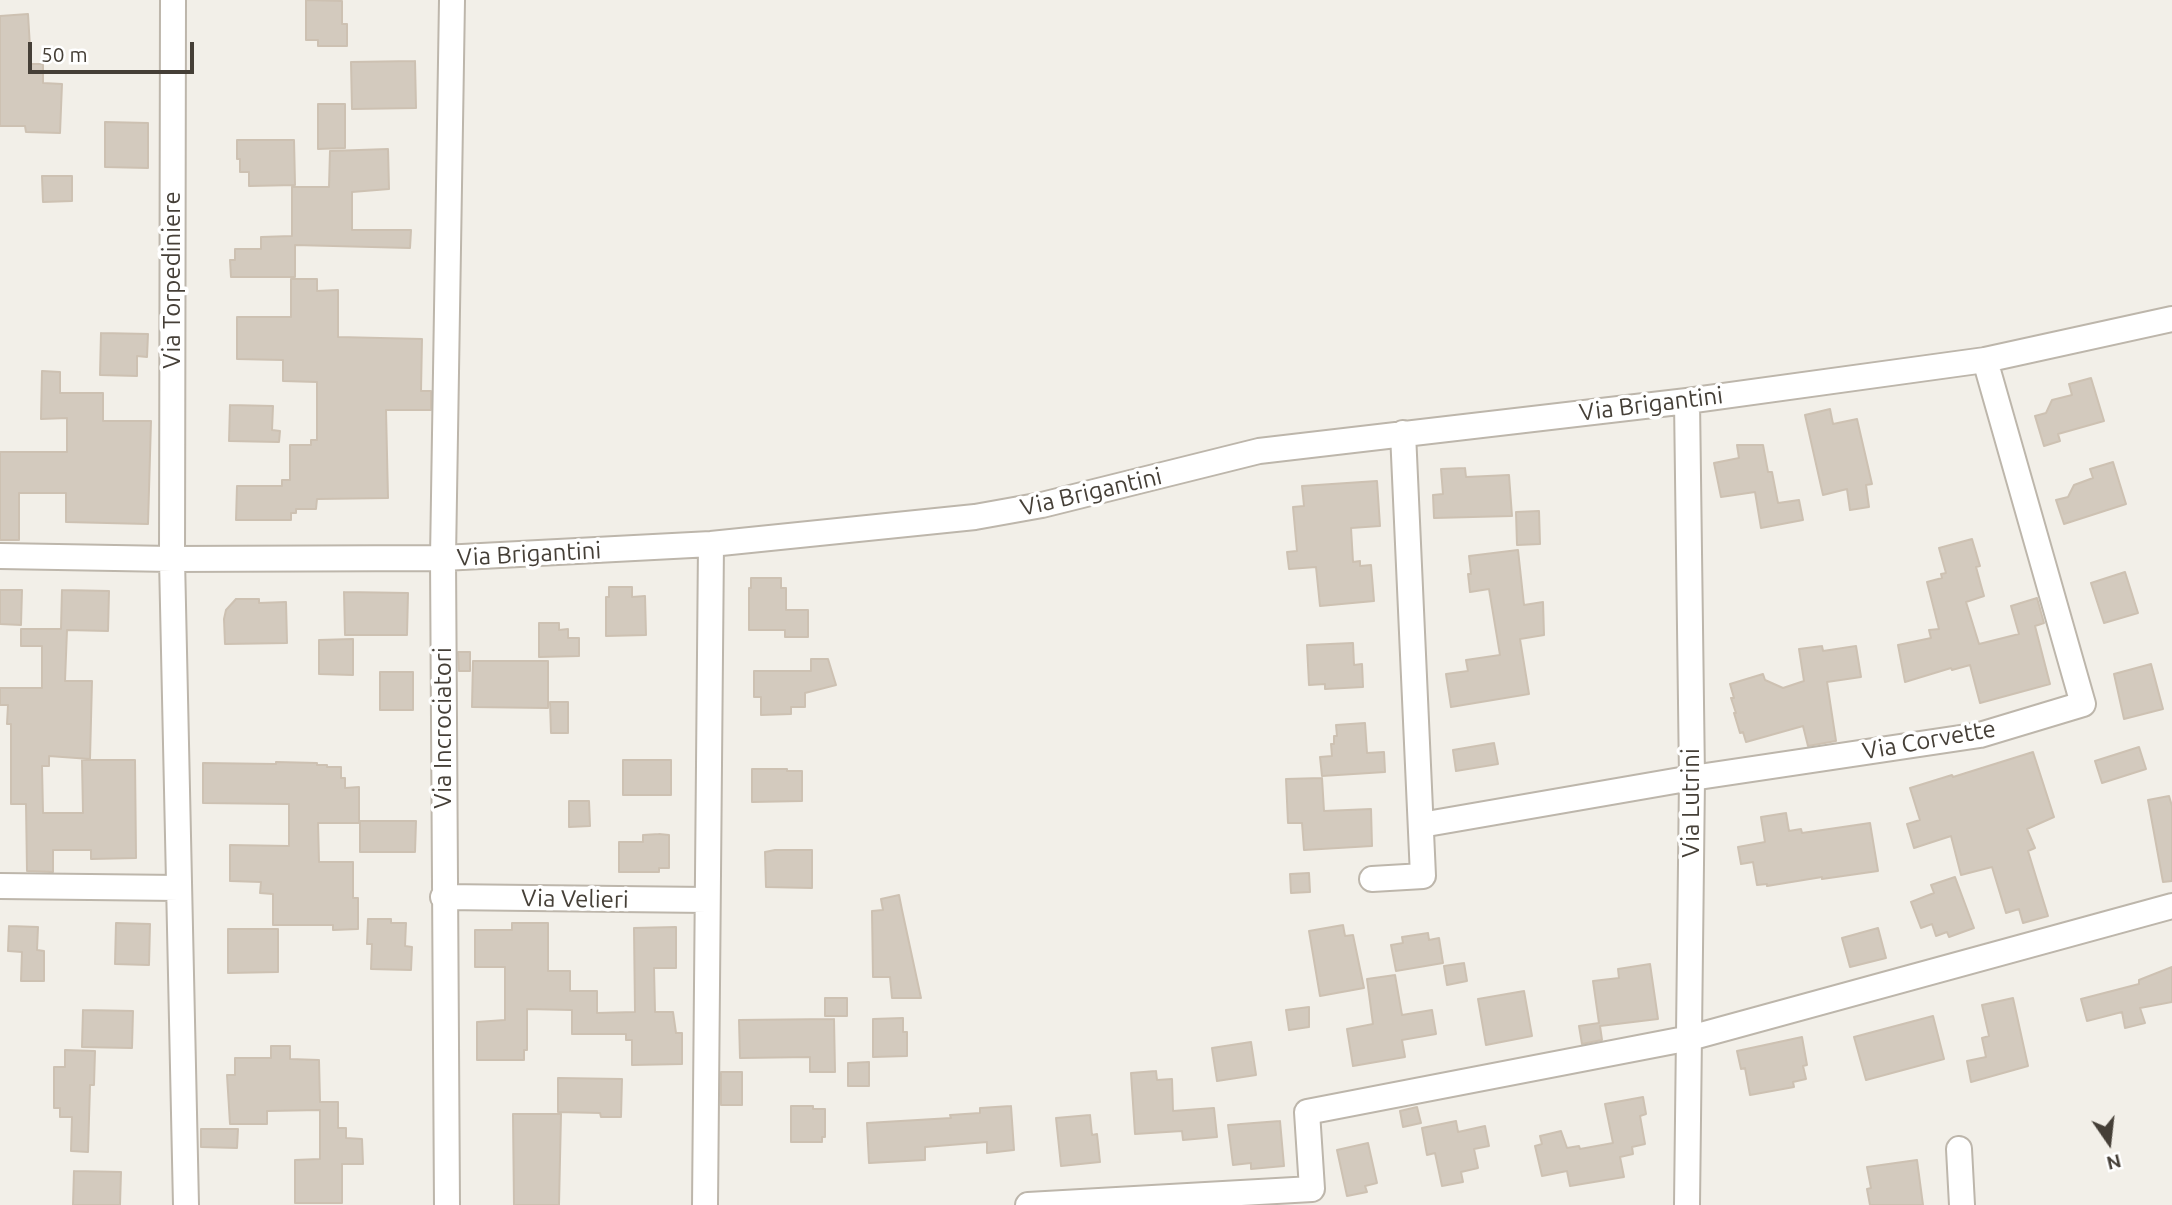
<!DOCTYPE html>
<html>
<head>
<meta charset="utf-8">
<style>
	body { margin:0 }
	#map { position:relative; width:2172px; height:1205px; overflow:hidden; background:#f2efe8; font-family:Ubuntu,sans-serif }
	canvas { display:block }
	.north { position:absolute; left:2074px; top:1107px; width:70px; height:70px; -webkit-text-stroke:5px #fff; paint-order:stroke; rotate:166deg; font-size:19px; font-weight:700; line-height:28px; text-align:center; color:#453f37 }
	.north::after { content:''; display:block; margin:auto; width:24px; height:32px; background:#453f37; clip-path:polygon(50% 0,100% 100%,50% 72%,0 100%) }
	.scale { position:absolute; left:28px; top:42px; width:166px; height:32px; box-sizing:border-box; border:4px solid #453f37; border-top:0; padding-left:9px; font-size:21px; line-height:24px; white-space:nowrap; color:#453f37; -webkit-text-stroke:5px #fff; paint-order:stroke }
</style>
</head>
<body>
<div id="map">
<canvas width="2172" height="1205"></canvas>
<div class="north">N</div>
<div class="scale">50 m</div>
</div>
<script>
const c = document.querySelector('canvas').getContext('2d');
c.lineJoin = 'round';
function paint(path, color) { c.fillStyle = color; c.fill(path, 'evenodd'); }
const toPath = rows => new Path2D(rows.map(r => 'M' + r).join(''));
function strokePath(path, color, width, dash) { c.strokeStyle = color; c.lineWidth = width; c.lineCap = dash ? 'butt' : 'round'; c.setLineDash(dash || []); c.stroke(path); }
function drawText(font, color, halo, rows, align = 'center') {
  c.font = font + ' Ubuntu,sans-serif'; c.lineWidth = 7; c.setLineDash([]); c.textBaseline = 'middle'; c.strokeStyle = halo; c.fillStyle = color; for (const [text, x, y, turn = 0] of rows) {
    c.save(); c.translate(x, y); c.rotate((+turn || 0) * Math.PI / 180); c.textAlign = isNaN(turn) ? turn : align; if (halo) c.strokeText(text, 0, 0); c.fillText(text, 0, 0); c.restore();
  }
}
const building = toPath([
	[306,0,342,1,342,24,347,24,347,46,318,46,318,40,306,40,306,0],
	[28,14,31,64,43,64,43,83,62,84,60,133,26,132,25,126,0,126,0,16,28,14],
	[415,61,416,108,352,109,351,62,415,61],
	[318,104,345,104,345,148,318,149,318,104],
	[105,122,148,123,148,168,105,167,105,122],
	[237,140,294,140,295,185,249,186,249,172,240,172,240,159,237,159,237,140],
	[388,149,389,189,352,192,352,230,411,230,410,248,295,245,295,277,231,277,230,260,235,260,235,249,261,249,261,237,292,236,292,187,329,187,330,151,388,149],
	[42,176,72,176,72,201,43,202,42,176],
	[291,279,317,279,317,291,338,290,338,337,422,339,421,391,431,391,431,410,386,410,388,498,317,499,316,509,296,509,296,513,291,513,291,520,236,520,237,486,282,486,282,480,290,480,290,445,311,445,311,440,317,440,317,382,283,381,283,360,237,359,237,317,291,317,291,279],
	[101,333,148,334,147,357,137,356,137,376,100,375,101,333],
	[42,371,60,372,60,393,103,393,103,421,151,421,148,524,66,522,66,493,19,493,19,540,0,540,0,452,67,452,67,418,41,419,42,371],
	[2091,378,2104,421,2058,434,2060,441,2044,446,2035,416,2046,413,2052,400,2072,395,2069,384,2091,378],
	[230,405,273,406,272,430,280,431,279,442,229,441,230,405],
	[1830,409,1833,424,1857,419,1872,484,1866,485,1869,507,1850,510,1847,489,1823,495,1805,415,1830,409],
	[1737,445,1763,445,1768,472,1772,472,1778,503,1799,500,1803,520,1761,528,1755,492,1721,497,1714,463,1739,458,1737,445],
	[2113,462,2126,504,2064,524,2056,500,2068,497,2074,485,2093,478,2090,469,2113,462],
	[1465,468,1466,477,1509,475,1512,516,1434,518,1433,495,1443,494,1441,469,1465,468],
	[1377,481,1380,526,1351,528,1353,562,1360,561,1360,566,1371,565,1374,601,1320,606,1316,567,1289,569,1287,552,1297,551,1293,507,1304,506,1302,486,1377,481],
	[1539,511,1540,544,1517,545,1516,512,1539,511],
	[1972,539,1980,566,1976,567,1984,596,1966,602,1979,644,2019,634,2011,606,2037,598,2044,623,2035,626,2050,684,1980,703,1970,665,1952,670,1951,668,1905,682,1898,645,1931,638,1929,630,1939,629,1927,582,1942,578,1941,574,1946,573,1939,548,1972,539],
	[1518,550,1524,605,1543,602,1544,635,1520,639,1529,694,1451,707,1446,674,1468,671,1466,660,1500,655,1489,589,1470,592,1468,574,1471,574,1469,556,1518,550],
	[2125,572,2138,613,2104,623,2091,583,2125,572],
	[751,578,781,578,781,588,786,588,786,610,808,610,808,637,785,637,785,630,749,630,749,588,751,588,751,578],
	[609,587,632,587,632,597,645,596,646,635,606,636,606,597,609,597,609,587],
	[0,590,22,590,21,625,0,624,0,590],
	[62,590,109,591,108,631,67,630,65,681,92,681,90,759,49,756,49,766,42,766,43,813,83,813,82,760,135,760,136,858,91,859,91,850,53,850,53,872,27,871,26,804,11,804,11,724,7,724,8,705,0,705,0,688,42,688,42,646,21,646,21,629,61,629,62,590],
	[344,592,408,593,407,635,345,635,344,592],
	[236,599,259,599,259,603,286,602,287,643,225,644,224,619,226,610,236,599],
	[539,623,559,623,559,630,568,629,568,638,579,638,579,656,539,657,539,623],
	[353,639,353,675,319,674,319,640,353,639],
	[1353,643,1354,665,1362,664,1363,687,1325,689,1325,684,1309,685,1307,645,1353,643],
	[1822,646,1823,651,1856,646,1861,677,1827,682,1836,741,1808,746,1803,726,1746,742,1743,732,1740,733,1734,713,1736,713,1731,698,1734,698,1730,684,1763,674,1765,680,1783,688,1804,681,1799,649,1822,646],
	[458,652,470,652,470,671,459,671,458,652],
	[811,659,828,659,836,685,805,693,805,707,791,707,791,714,761,715,761,697,754,697,754,671,811,671,811,659],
	[473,661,548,661,548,708,472,707,473,661],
	[2151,664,2163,709,2124,719,2114,674,2151,664],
	[380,672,413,672,413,710,380,710,380,672],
	[550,702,568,702,568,733,551,733,550,702],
	[1365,723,1367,753,1384,752,1385,772,1322,776,1320,757,1332,756,1331,744,1334,744,1334,736,1337,736,1336,725,1365,723],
	[1494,743,1498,764,1456,771,1453,750,1494,743],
	[2139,747,2146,769,2102,783,2095,761,2139,747],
	[2033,752,2054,817,2027,829,2035,848,2028,851,2048,916,2023,923,2019,909,2006,913,1992,867,1961,875,1951,836,1914,848,1907,824,1920,820,1910,788,1952,775,1953,777,2033,752],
	[623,760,671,760,671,795,623,795,623,760],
	[276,762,317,763,317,765,327,765,327,767,341,767,341,778,345,778,345,788,359,787,359,823,318,823,319,862,353,862,353,898,358,898,358,929,333,930,333,925,273,925,273,894,260,893,261,882,230,881,230,845,289,846,289,804,203,803,203,763,276,764,276,762],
	[752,769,787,769,787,771,802,771,802,801,752,802,752,769],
	[1322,778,1324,811,1371,809,1372,846,1304,850,1302,823,1288,823,1286,779,1322,778],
	[2169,796,2172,806,2172,881,2163,882,2148,800,2169,796],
	[569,801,589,801,590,826,569,827,569,801],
	[1786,813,1789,831,1801,829,1802,833,1870,823,1878,871,1822,879,1822,877,1767,886,1767,884,1757,885,1753,862,1741,864,1738,847,1765,842,1761,817,1786,813],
	[360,821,416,821,415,852,360,852,360,821],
	[659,834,669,835,669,868,659,868,659,872,619,872,619,842,643,842,643,835,659,834],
	[775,850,812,850,812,888,766,887,765,852,775,850],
	[1309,873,1310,892,1291,893,1290,874,1309,873],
	[1955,877,1974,928,1949,937,1947,932,1936,936,1932,924,1921,928,1911,902,1934,893,1931,885,1955,877],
	[899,895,902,910,921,998,892,998,890,977,873,977,872,911,883,910,881,899,899,895],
	[368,919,391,919,391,923,406,923,405,946,412,947,411,970,371,969,372,944,367,944,368,919],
	[116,923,150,924,149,965,115,964,116,923],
	[512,923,548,923,548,971,570,971,570,991,597,991,597,1013,635,1012,634,928,676,927,676,968,654,968,655,1012,673,1012,676,1033,682,1033,682,1064,632,1065,632,1040,626,1040,626,1034,572,1034,572,1010,527,1009,527,1050,524,1050,524,1060,477,1060,477,1022,505,1020,505,967,475,967,475,930,512,930,512,923],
	[1343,925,1345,936,1353,935,1364,988,1320,996,1309,931,1343,925],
	[9,926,38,927,37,950,44,951,44,981,21,981,22,952,8,951,9,926],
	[1878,928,1886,958,1850,967,1842,938,1878,928],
	[228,929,278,929,278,972,228,973,228,929],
	[1428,933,1429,940,1439,938,1443,963,1396,971,1391,945,1403,943,1402,937,1428,933],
	[1464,963,1467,981,1447,985,1444,966,1464,963],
	[1650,964,1658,1019,1600,1026,1602,1040,1582,1044,1579,1026,1599,1023,1593,981,1619,978,1618,969,1650,964],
	[2172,967,2172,1002,2140,1008,2145,1023,2125,1028,2122,1012,2087,1021,2081,999,2139,984,2139,980,2172,967],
	[1395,975,1402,1015,1432,1010,1436,1034,1402,1040,1405,1057,1353,1066,1347,1029,1373,1024,1367,979,1395,975],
	[1524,991,1532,1036,1486,1045,1478,999,1524,991],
	[825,998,847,998,847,1016,825,1016,825,998],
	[2013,998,2028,1066,1971,1082,1967,1061,1986,1057,1982,1038,1989,1036,1982,1005,2013,998],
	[1309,1007,1309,1027,1289,1030,1286,1010,1309,1007],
	[83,1010,133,1011,132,1048,82,1047,83,1010],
	[1933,1016,1944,1059,1866,1080,1854,1037,1933,1016],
	[903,1018,903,1032,907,1032,907,1056,873,1057,873,1019,903,1018],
	[834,1019,835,1072,810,1072,810,1057,740,1058,739,1020,834,1019],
	[1802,1037,1807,1065,1803,1066,1806,1079,1793,1082,1794,1087,1750,1095,1745,1068,1741,1069,1737,1051,1802,1037],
	[1251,1042,1256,1075,1217,1081,1212,1048,1251,1042],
	[271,1046,290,1046,290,1059,319,1060,320,1102,338,1102,338,1128,346,1128,346,1138,362,1139,363,1164,342,1164,342,1203,295,1203,295,1160,320,1159,320,1110,267,1111,267,1124,230,1124,227,1075,235,1075,235,1058,271,1058,271,1046],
	[65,1050,95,1051,94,1085,90,1085,88,1152,71,1151,72,1117,60,1117,60,1108,54,1108,54,1067,65,1067,65,1050],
	[869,1062,869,1086,848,1086,848,1063,869,1062],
	[1156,1071,1157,1080,1172,1079,1173,1111,1214,1108,1217,1137,1183,1140,1182,1131,1135,1134,1131,1073,1156,1071],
	[721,1072,742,1072,742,1105,721,1105,721,1072],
	[558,1078,622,1079,621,1117,601,1117,600,1113,558,1112,558,1078],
	[1643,1097,1646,1114,1640,1116,1645,1144,1632,1147,1633,1154,1620,1157,1624,1177,1570,1186,1567,1171,1542,1176,1535,1146,1542,1144,1540,1136,1561,1131,1567,1148,1579,1146,1580,1149,1613,1143,1605,1104,1643,1097],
	[791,1106,813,1106,813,1109,825,1109,825,1137,822,1137,822,1142,791,1142,791,1106],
	[1011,1106,1014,1150,987,1153,987,1142,925,1147,925,1160,869,1163,867,1123,951,1118,950,1115,980,1113,980,1108,1011,1106],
	[1417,1107,1421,1123,1403,1127,1400,1111,1417,1107],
	[513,1114,561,1114,559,1205,514,1205,513,1114],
	[1090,1115,1092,1135,1097,1134,1100,1162,1061,1166,1056,1118,1090,1115],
	[1280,1121,1284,1166,1251,1169,1251,1163,1233,1165,1228,1125,1280,1121],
	[1456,1121,1458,1132,1485,1126,1489,1146,1474,1149,1478,1168,1461,1172,1463,1182,1442,1186,1435,1153,1427,1155,1422,1128,1456,1121],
	[201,1129,238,1129,237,1148,201,1147,201,1129],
	[1368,1143,1377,1183,1365,1186,1367,1192,1347,1196,1337,1150,1368,1143],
	[1917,1160,1923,1205,1870,1205,1867,1189,1871,1188,1867,1167,1917,1160],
	[74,1171,121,1172,120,1205,73,1205,74,1171]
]);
paint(building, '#d3cabe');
strokePath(building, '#cdc1b2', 2);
const minor = toPath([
	[173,0,172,559,186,1205],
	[1687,401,1692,778,1687,1205],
	[0,556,172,559,443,558,711,544,975,517,1042,505,1259,451,1687,401,1985,360,2172,319],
	[1421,825,1692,778,1980,735,2083,704,1985,360],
	[1372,879,1423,876,1403,433],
	[0,886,179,888],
	[443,897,707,900],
	[1959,1149,1962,1205],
	[447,1205,443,558,452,0],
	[705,1205,711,544],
	[1028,1205,1312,1189,1307,1112,1690,1038,2172,906]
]);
strokePath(minor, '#bdb6ab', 28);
strokePath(minor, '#fff', 24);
drawText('24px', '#453f37', '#fff', [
	["Via Torpediniere",172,280,-90],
	["Via Brigantini",1651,404,-7],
	["Via Brigantini",1091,492,-13],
	["Via Brigantini",529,554,-3],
	["Via Incrociatori",443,728,-90],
	["Via Corvette",1929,740,-10],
	["Via Lutrini",1691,803,-90],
	["Via Velieri",575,899,1]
]);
</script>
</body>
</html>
